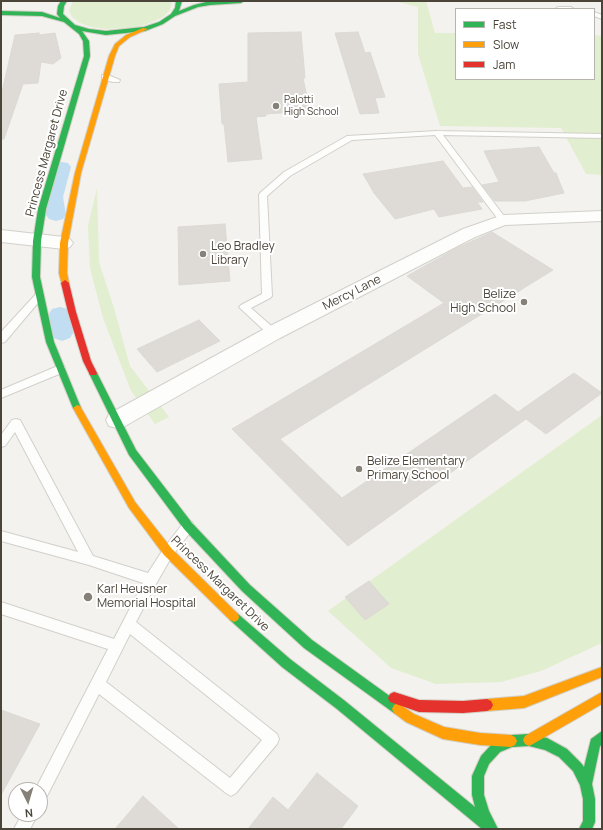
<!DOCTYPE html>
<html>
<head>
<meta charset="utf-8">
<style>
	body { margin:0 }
	#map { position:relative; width:603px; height:830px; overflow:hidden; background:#f4f2ee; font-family:Manrope,sans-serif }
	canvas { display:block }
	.frame { position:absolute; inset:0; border:2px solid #4b4439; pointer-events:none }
	.legend { position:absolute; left:455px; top:8px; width:140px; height:72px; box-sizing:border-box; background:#fff; border:1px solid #b7b4b0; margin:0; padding:5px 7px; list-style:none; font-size:12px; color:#4b4439 }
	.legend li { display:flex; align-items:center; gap:8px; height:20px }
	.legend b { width:20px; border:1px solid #b7b4b0 }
	.north { position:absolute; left:8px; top:782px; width:40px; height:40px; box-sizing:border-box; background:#fff; border:1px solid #b7b4b0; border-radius:50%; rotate:175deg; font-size:11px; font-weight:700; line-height:16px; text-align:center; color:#4b4439 }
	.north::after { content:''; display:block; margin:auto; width:14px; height:18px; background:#868178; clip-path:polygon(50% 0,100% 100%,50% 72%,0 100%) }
</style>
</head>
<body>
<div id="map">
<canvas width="603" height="830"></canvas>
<div class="frame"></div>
<ul class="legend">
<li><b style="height:5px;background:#30b455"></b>Fast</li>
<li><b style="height:5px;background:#ff9f0a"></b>Slow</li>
<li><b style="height:5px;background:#e5322d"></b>Jam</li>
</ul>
<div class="north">N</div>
</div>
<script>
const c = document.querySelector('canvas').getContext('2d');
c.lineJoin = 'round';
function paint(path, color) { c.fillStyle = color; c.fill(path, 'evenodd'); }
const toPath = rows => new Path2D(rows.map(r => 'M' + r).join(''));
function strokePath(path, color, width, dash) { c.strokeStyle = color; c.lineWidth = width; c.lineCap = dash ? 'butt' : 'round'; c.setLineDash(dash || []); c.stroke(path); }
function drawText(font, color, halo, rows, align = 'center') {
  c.font = font + ' Manrope,sans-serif'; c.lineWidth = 4; c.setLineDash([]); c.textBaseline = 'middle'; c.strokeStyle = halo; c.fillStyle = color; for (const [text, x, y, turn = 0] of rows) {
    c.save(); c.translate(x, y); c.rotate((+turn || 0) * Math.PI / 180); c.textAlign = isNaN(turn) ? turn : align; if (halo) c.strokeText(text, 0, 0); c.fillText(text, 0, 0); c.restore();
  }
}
paint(toPath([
	[73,1,171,1,172,2,170,10,163,17,152,22,138,27,106,29,91,27,80,23,72,17,69,10],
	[366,1,426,1,435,33,456,33,456,79,594,79,594,35,602,36,602,175,586,174,561,128,440,126,418,54,418,7,398,2],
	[97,188,99,262,114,308,130,366,169,417,155,424,131,391,103,318,90,268,88,226],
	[602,415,602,643,541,671,501,682,436,684,391,668,328,611]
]), '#e1eecf');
paint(toPath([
	[62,162,68,163,71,167,63,197,66,215,63,219,56,221,49,219,46,215,45,197,53,167,56,163,62,162],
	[60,307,68,309,71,314,73,333,70,338,62,341,54,338,51,333,49,314,52,309,60,307]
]), '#c0ddf1');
const building = toPath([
	[301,32,305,78,303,78,310,111,266,114,266,116,256,117,262,159,228,162,224,124,222,124,219,84,248,82,248,33,301,32],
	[358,32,365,53,370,52,385,97,375,98,379,113,360,114,335,33,358,32],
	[39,33,39,35,55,33,61,58,53,64,41,62,38,83,23,84,4,139,1,139,1,96,15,35,39,33],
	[539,147,554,173,556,173,564,193,525,201,495,201,482,185,499,182,484,151,539,147],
	[443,161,463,188,472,187,483,202,477,202,482,209,439,217,434,209,395,219,374,193,363,174,443,161],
	[225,224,230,281,179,285,178,227,225,224],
	[492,232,553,270,280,439,342,498,495,394,518,412,574,373,602,393,546,434,526,419,348,546,232,429,444,303,407,276,455,249,492,232],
	[199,320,220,341,157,372,137,349,199,320],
	[369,581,389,604,365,620,345,597,369,581],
	[1,710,40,724,1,795,1,710],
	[317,773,358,806,341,829,248,829,273,797,288,810,317,773],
	[143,796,179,829,115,829,143,796]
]);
paint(building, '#dedbd6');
strokePath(building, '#dcd9d4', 1);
const lane = toPath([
	[558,7,571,7,574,9,555,9,558,7],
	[594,12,602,15,602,19,594,16,594,12],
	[102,75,108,75,120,80,119,82,113,82,102,79,102,75],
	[437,131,602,134,602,138,443,135,507,220,503,223,500,222,435,135,352,140,290,176,267,196,272,296,270,298,251,308,277,331,278,333,277,335,269,335,241,309,239,307,241,305,262,294,259,195,260,193,284,172,347,136,437,131],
	[39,293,44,296,42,298,5,342,1,343,1,332,36,294,39,293],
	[60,365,64,366,65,369,64,372,1,398,1,390,60,365],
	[16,419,20,420,93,556,148,573,164,548,184,522,188,521,192,522,194,526,192,530,172,556,156,584,136,622,277,734,279,739,277,744,236,793,231,796,226,793,99,694,45,800,40,803,40,790,35,790,108,649,1,614,1,602,114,639,143,583,89,565,1,541,1,531,78,552,15,432,5,446,1,447,1,435,12,420,16,419],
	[130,634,262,740,230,778,106,682,130,634],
	[22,814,38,814,30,829,14,829,22,814]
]);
const street = toPath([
	[602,211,602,221,505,225,475,237,280,338,125,426,117,428,109,426,106,420,109,414,266,328,463,229,503,215,602,211],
	[1,230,64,237,70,239,73,243,70,247,64,249,1,242,1,230]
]);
const fast = toPath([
	[61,1,67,1,64,6,63,14,75,25,89,29,106,31,144,27,159,22,171,14,175,8,176,1,182,1,179,11,194,5,210,1,244,1,241,3,210,5,198,7,175,16,163,24,145,31,106,35,82,31,89,41,90,56,46,209,41,241,40,277,54,342,81,408,77,411,73,408,46,342,32,277,33,241,38,209,84,56,83,41,79,34,64,22,42,16,1,15,1,11,42,12,60,18,57,14,58,6,61,1],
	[93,370,97,373,136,450,192,523,250,585,312,640,402,705,404,709,402,713,398,715,394,713,304,648,242,591,184,529,129,455,89,373,93,370],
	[234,612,238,614,290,659,345,701,475,807,472,795,472,776,481,756,492,744,511,735,529,734,547,738,567,749,581,763,584,767,591,739,602,731,602,745,600,746,592,784,595,799,595,822,592,829,579,829,583,821,583,799,580,785,573,771,559,757,545,750,529,746,512,747,500,752,489,764,484,776,484,795,489,811,498,829,482,829,337,709,282,667,230,620,229,617,230,614,234,612]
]);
const slow = toPath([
	[143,28,148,29,130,37,119,46,115,56,81,173,68,243,67,273,69,283,65,286,62,285,59,273,60,243,75,173,109,56,115,44,126,35,143,28],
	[77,405,80,406,135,502,172,549,238,614,239,617,238,620,234,622,230,620,164,555,129,508,73,408,77,405],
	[602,667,602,677,524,708,487,711,483,709,481,705,483,701,487,699,524,696,602,667],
	[602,692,602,704,533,744,529,746,525,744,523,740,525,736,602,692],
	[398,703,414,714,444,727,480,733,511,735,515,737,517,741,515,745,511,747,480,745,443,739,406,722,394,713,392,709,394,705,398,703]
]);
const jam = toPath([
	[65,280,69,283,76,312,91,361,97,373,96,375,90,375,83,361,68,312,61,283,65,280],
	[394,692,419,700,463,701,487,699,491,701,493,705,491,709,487,711,463,713,419,712,390,702,388,698,390,694,394,692]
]);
strokePath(lane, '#d2d0cb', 2);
strokePath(street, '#d2d0cb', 2);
strokePath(fast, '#d3cfc5', 2);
strokePath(slow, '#d3cfc5', 2);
strokePath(jam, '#d3cfc5', 2);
paint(lane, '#fdfdfc');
paint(street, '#fdfdfc');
paint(fast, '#30b455');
paint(slow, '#ff9f0a');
paint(jam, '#e5322d');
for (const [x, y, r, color] of [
	[276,106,4,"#868178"],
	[203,254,4,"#868178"],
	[524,302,4,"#868178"],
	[359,469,4,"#868178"],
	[88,597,5,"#868178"]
]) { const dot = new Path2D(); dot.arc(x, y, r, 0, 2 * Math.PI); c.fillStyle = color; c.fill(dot); strokePath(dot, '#fff', 1.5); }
drawText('10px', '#4b4439', '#fff', [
	["Palotti",284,100],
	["High School",284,112]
], 'left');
drawText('12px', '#4b4439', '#fff', [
	["Princess Margaret Drive",47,153,-75],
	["Mercy Lane",352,293,-27],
	["Princess Margaret Drive",220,584,44]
]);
drawText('12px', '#4b4439', '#fff', [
	["Leo Bradley",211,247],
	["Library",211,261],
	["Belize",516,295,"right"],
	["High School",516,309,"right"],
	["Belize Elementary",367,462],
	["Primary School",367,476],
	["Karl Heusner",97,590],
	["Memorial Hospital",97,604]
], 'left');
</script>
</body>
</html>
